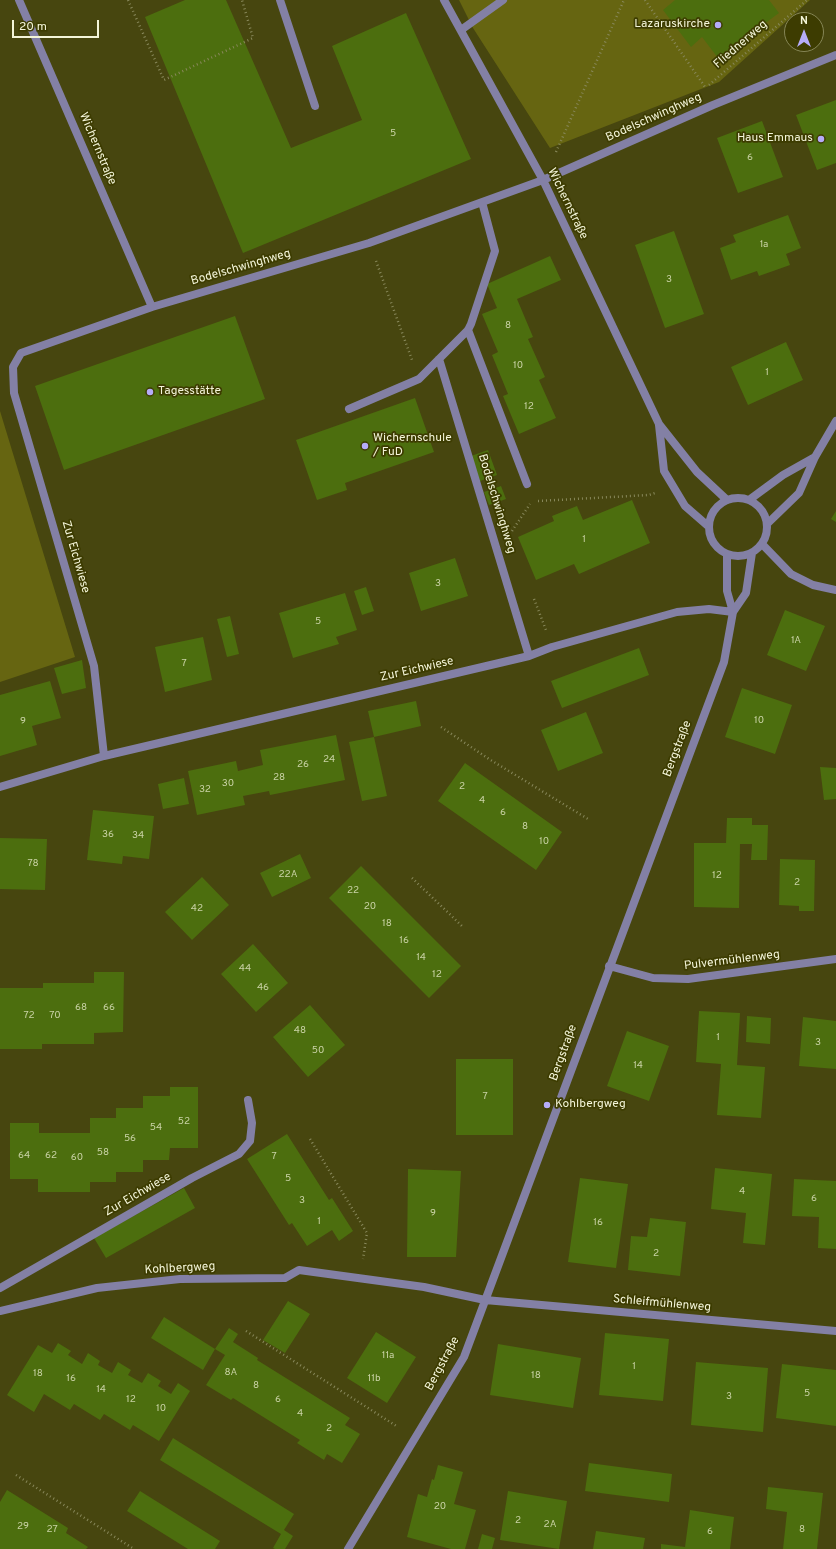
<!DOCTYPE html>
<html>
<head>
<meta charset="utf-8">
<style>
	body { margin:0 }
	#map { position:relative; width:836px; height:1549px; overflow:hidden; background:#47460f; font-family:Overpass,sans-serif }
	canvas { display:block }
	.north { position:absolute; left:784px; top:12px; width:40px; height:40px; box-sizing:border-box; background:#3d3c01; border:1px solid #868657; border-radius:50%; rotate:0deg; font-size:11px; font-weight:700; line-height:16px; text-align:center; color:#f4f5d9 }
	.north::after { content:''; display:block; margin:auto; width:14px; height:18px; background:#b5acf9; clip-path:polygon(50% 0,100% 100%,50% 72%,0 100%) }
	.scale { position:absolute; left:12px; top:20px; width:87px; height:18px; box-sizing:border-box; border:2px solid #f4f5d9; border-top:0; padding-left:5px; font-size:12px; line-height:14px; white-space:nowrap; color:#f4f5d9; -webkit-text-stroke:3px #3d3c01; paint-order:stroke }
</style>
</head>
<body>
<div id="map">
<canvas width="836" height="1549"></canvas>
<div class="north">N</div>
<div class="scale">20 m</div>
</div>
<script>
const c = document.querySelector('canvas').getContext('2d');
c.lineJoin = 'round';
function paint(path, color) { c.fillStyle = color; c.fill(path, 'evenodd'); }
const toPath = rows => new Path2D(rows.map(r => 'M' + r).join(''));
function strokePath(path, color, width, dash) { c.strokeStyle = color; c.lineWidth = width; c.lineCap = dash ? 'butt' : 'round'; c.setLineDash(dash || []); c.stroke(path); }
function drawText(font, color, halo, rows, align = 'center') {
  c.font = font + ' Overpass,sans-serif'; c.lineWidth = 3.5; c.setLineDash([]); c.textBaseline = 'middle'; c.strokeStyle = halo; c.fillStyle = color; for (const [text, x, y, turn = 0] of rows) {
    c.save(); c.translate(x, y); c.rotate((+turn || 0) * Math.PI / 180); c.textAlign = isNaN(turn) ? turn : align; if (halo) c.strokeText(text, 0, 0); c.fillText(text, 0, 0); c.restore();
  }
}
paint(toPath([
	[459,0,810,0,719,82,550,148,473,28],
	[0,411,75,657,0,682]
]), '#666511');
paint(toPath([
	[185,0,226,0,291,148,362,120,332,46,406,13,471,159,243,253,145,17],
	[675,0,769,0,779,13,718,58,702,37,691,47,663,10],
	[836,100,836,163,817,170,796,115],
	[762,121,783,177,738,193,717,138],
	[788,215,801,248,786,254,790,265,759,276,757,271,731,280,720,248,736,242,733,235],
	[674,231,704,314,665,328,635,245],
	[550,256,561,280,517,299,533,337,528,339,545,377,539,380,556,418,519,434,503,396,508,394,492,355,498,352,482,314,497,308,487,284],
	[235,316,265,399,64,470,35,386],
	[786,342,803,380,748,405,731,367],
	[415,398,434,452,345,483,347,490,317,500,296,440],
	[488,450,497,475,480,481,471,456],
	[501,486,506,499,489,505,484,492],
	[632,500,650,543,579,574,574,564,536,580,518,537,554,521,552,516,577,506,583,520],
	[836,511,836,522,831,519],
	[455,558,468,596,421,611,409,573],
	[366,587,374,611,362,615,354,591],
	[345,593,357,630,336,637,339,644,293,658,279,613],
	[785,610,825,626,806,671,767,655],
	[230,616,239,654,227,657,217,619],
	[203,637,212,680,165,692,155,647],
	[639,648,649,675,562,708,551,681],
	[82,660,86,688,62,694,54,668],
	[50,681,61,718,32,726,37,745,0,756,0,695],
	[742,688,792,705,775,754,725,737],
	[416,701,421,726,374,737,368,711],
	[586,712,603,753,558,771,541,730],
	[336,735,345,780,270,795,269,791,243,796,245,805,197,815,188,771,236,761,238,771,263,765,260,750],
	[374,737,387,796,362,801,349,742],
	[465,763,562,832,536,870,438,801],
	[820,767,836,768,836,799,824,800],
	[184,778,189,804,163,809,158,784],
	[93,810,154,816,149,859,123,856,122,864,87,860],
	[727,818,752,818,752,825,768,825,767,860,751,860,752,844,740,844,739,908,694,907,694,843,726,843],
	[0,838,47,839,45,890,0,889],
	[300,854,311,878,272,897,260,873],
	[780,859,815,860,814,911,799,911,799,906,779,905],
	[361,866,461,966,429,998,329,898],
	[202,877,229,905,192,940,165,912],
	[253,944,288,983,256,1012,221,974],
	[94,972,124,972,123,1032,94,1033,94,1044,42,1044,42,1049,0,1049,0,988,43,988,43,983,94,983],
	[310,1005,345,1045,308,1077,273,1037],
	[699,1011,740,1013,737,1065,765,1067,761,1118,717,1115,721,1064,696,1062],
	[747,1016,771,1018,770,1044,746,1042],
	[803,1017,836,1021,836,1069,799,1066],
	[627,1031,669,1046,649,1101,607,1086],
	[456,1059,513,1059,513,1135,456,1135],
	[170,1087,198,1087,198,1148,170,1148,169,1160,143,1160,143,1172,116,1172,116,1182,90,1182,90,1192,38,1192,38,1179,10,1179,10,1123,39,1123,39,1133,90,1133,90,1118,116,1118,116,1108,143,1108,143,1096,170,1096],
	[287,1134,329,1200,332,1198,353,1231,339,1241,332,1230,307,1246,292,1223,289,1225,247,1159],
	[715,1168,772,1174,765,1245,743,1243,746,1213,711,1209],
	[408,1169,461,1171,456,1257,407,1257],
	[580,1178,628,1184,616,1268,568,1262],
	[794,1179,836,1181,836,1249,818,1248,819,1217,792,1216],
	[184,1188,195,1208,106,1258,94,1238],
	[650,1218,686,1222,680,1276,628,1270,631,1236,647,1237],
	[288,1301,310,1314,285,1353,263,1340],
	[164,1317,215,1349,203,1370,151,1338],
	[229,1328,238,1334,233,1342,258,1358,257,1360,350,1418,345,1425,360,1434,342,1463,327,1454,324,1460,297,1443,300,1440,233,1398,231,1400,206,1385,225,1355,215,1349],
	[376,1332,416,1357,387,1403,347,1378],
	[605,1333,669,1339,663,1401,599,1395],
	[58,1343,71,1351,68,1355,82,1364,88,1353,100,1361,98,1365,112,1373,118,1362,131,1370,128,1375,142,1383,148,1373,161,1381,158,1386,171,1394,178,1383,190,1391,159,1441,133,1425,130,1430,104,1414,100,1420,74,1404,70,1410,44,1394,34,1412,7,1395,38,1345,52,1353],
	[498,1344,581,1358,573,1408,490,1395],
	[696,1362,768,1368,763,1432,691,1425],
	[782,1364,836,1370,836,1426,776,1418],
	[173,1438,294,1514,284,1530,293,1536,285,1549,275,1549,273,1548,281,1534,160,1460],
	[589,1463,672,1474,669,1502,585,1491],
	[438,1465,463,1472,454,1504,476,1510,465,1549,451,1549,407,1537,418,1494,427,1497,432,1479,434,1480],
	[768,1487,823,1493,817,1549,783,1549,787,1512,766,1509],
	[7,1490,68,1528,66,1533,88,1547,86,1549,0,1549,0,1502],
	[140,1491,220,1541,215,1549,188,1549,127,1511],
	[508,1491,567,1501,559,1549,500,1540],
	[690,1510,734,1517,730,1549,661,1549,661,1544,685,1547],
	[596,1531,645,1538,643,1549,593,1549],
	[482,1534,495,1538,492,1549,478,1549]
]), '#4c6e0e');
strokePath(toPath([
	[128,0,164,80,253,38,242,0],
	[645,0,705,87],
	[709,85,807,0],
	[556,152,624,0],
	[376,261,412,360],
	[538,501,649,495,655,493],
	[512,531,530,504],
	[534,599,546,630],
	[441,727,489,759,588,819],
	[412,878,462,926],
	[310,1139,367,1233,363,1259],
	[246,1331,398,1427],
	[16,1475,134,1549]
]), '#88885b', 2.5, [1, 3]);
strokePath(toPath([
	[280,0,315,106],
	[0,1288,192,1178,239,1154,250,1141,252,1123,248,1100]
]), '#8380a5', 8);
strokePath(toPath([
	[19,0,152,307],
	[444,0,543,180,659,424,697,472,727,500],
	[461,30,503,0],
	[468,330,527,484],
	[439,359,529,656],
	[349,409,419,379,468,330,471,324,495,251,482,202],
	[659,425,664,471,685,506,708,526],
	'709 527a29 29 0 1 1 58 0a29 29 0 1 1-58 0Z',
	[749,500,783,475,815,457],
	[767,524,799,493,815,457,836,421],
	[762,544,791,574,813,585,836,590],
	[727,555,727,591,733,612],
	[104,756,94,666,14,393,13,367,21,353,152,307,369,243,543,180,713,105,836,55],
	[0,787,104,756,529,656,552,647,677,612,709,609,733,612],
	[609,966,653,978,688,979,836,959],
	[0,1311,97,1288,180,1279,285,1278,299,1270,424,1287,485,1300,836,1331],
	[348,1549,464,1357,724,662,733,612,746,593,752,553]
]), '#8380a5', 8);
for (const [x, y, r, color] of [
	[718,25,4,"#b5acf9"],
	[821,139,4,"#b5acf9"],
	[150,392,4,"#b5acf9"],
	[365,446,4,"#b5acf9"],
	[547,1105,4,"#b5acf9"]
]) { const dot = new Path2D(); dot.arc(x, y, r, 0, 2 * Math.PI); c.fillStyle = color; c.fill(dot); strokePath(dot, '#3d3c01', 1.5); }
drawText('10px', '#cad3a6', null, [
	["5",393,134],
	["6",750,158],
	["1a",764,245],
	["3",669,280],
	["8",508,326],
	["10",518,366],
	["1",767,373],
	["12",529,407],
	["1",584,540],
	["3",438,584],
	["5",318,622],
	["1A",796,641],
	["7",184,664],
	["10",759,721],
	["9",23,722],
	["24",329,760],
	["26",303,765],
	["28",279,778],
	["30",228,784],
	["2",462,787],
	["32",205,790],
	["4",482,801],
	["6",503,813],
	["8",525,827],
	["36",108,835],
	["34",138,836],
	["10",544,842],
	["78",33,864],
	["22A",288,875],
	["12",717,876],
	["2",797,883],
	["22",353,891],
	["20",370,907],
	["42",197,909],
	["18",387,924],
	["16",404,941],
	["14",421,958],
	["44",245,969],
	["12",437,975],
	["46",263,988],
	["68",81,1008],
	["66",109,1008],
	["72",29,1016],
	["70",55,1016],
	["48",300,1031],
	["1",718,1038],
	["3",818,1043],
	["50",318,1051],
	["14",638,1066],
	["7",485,1097],
	["52",184,1122],
	["54",156,1128],
	["56",130,1139],
	["58",103,1153],
	["64",24,1156],
	["62",51,1156],
	["7",274,1157],
	["60",77,1158],
	["5",288,1179],
	["4",742,1192],
	["6",814,1199],
	["3",302,1201],
	["9",433,1214],
	["1",319,1222],
	["16",598,1223],
	["2",656,1254],
	["11a",388,1356],
	["1",634,1367],
	["8A",231,1373],
	["18",38,1374],
	["18",536,1376],
	["16",71,1379],
	["11b",374,1379],
	["8",256,1386],
	["14",101,1390],
	["5",807,1394],
	["3",729,1397],
	["12",131,1400],
	["6",278,1400],
	["10",161,1409],
	["4",300,1414],
	["2",329,1429],
	["20",440,1507],
	["2",518,1521],
	["2A",550,1525],
	["29",23,1527],
	["27",52,1530],
	["8",802,1530],
	["6",710,1532]
]);
drawText('12px', '#f4f5d9', '#3d3c01', [
	["Lazaruskirche",710,25,"right"],
	["Haus Emmaus",813,139,"right"],
	["Tagesstätte",158,392],
	["Wichernschule",373,439],
	["/ FuD",373,453],
	["Kohlbergweg",555,1105]
], 'left');
drawText('12px', '#f4f5d9', '#3d3c01', [
	["Fliednerweg",741,45,-41],
	["Bodelschwinghweg",654,118,-24],
	["Wichernstraße",97,149,67],
	["Wichernstraße",567,204,64],
	["Bodelschwinghweg",241,268,-16],
	["Bodelschwinghweg",496,504,73],
	["Zur Eichwiese",75,557,74],
	["Zur Eichwiese",417,670,-13],
	["Bergstraße",678,749,-69],
	["Pulvermühlenweg",732,961,-7],
	["Bergstraße",564,1053,-70],
	["Zur Eichwiese",138,1195,-30],
	["Kohlbergweg",180,1269,-3],
	["Schleifmühlenweg",662,1304,5],
	["Bergstraße",443,1364,-62]
]);
</script>
</body>
</html>
